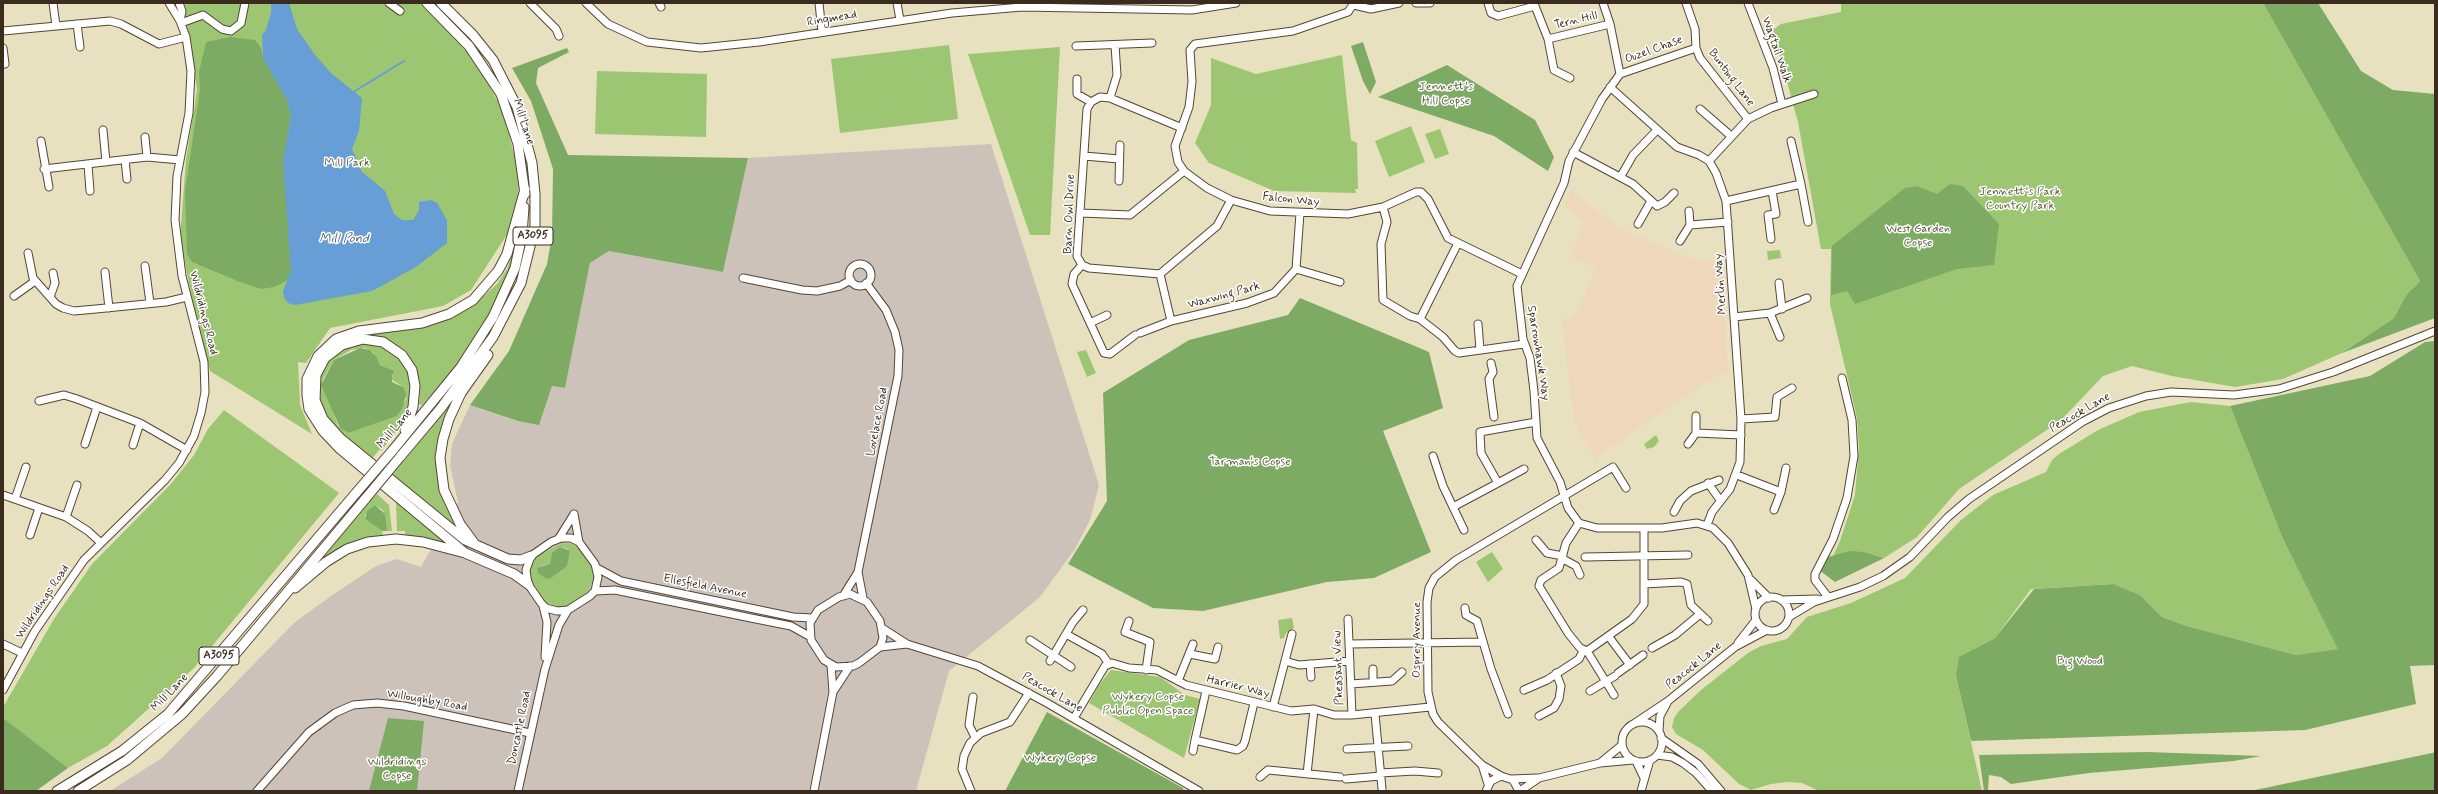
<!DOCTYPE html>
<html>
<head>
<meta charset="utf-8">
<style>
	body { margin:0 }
	#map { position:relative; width:2438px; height:794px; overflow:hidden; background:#e8e1bf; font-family:Mynerve,sans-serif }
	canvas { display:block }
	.frame { position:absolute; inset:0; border:4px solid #3b2a1e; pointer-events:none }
</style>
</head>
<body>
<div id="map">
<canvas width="2438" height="794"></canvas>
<div class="frame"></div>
</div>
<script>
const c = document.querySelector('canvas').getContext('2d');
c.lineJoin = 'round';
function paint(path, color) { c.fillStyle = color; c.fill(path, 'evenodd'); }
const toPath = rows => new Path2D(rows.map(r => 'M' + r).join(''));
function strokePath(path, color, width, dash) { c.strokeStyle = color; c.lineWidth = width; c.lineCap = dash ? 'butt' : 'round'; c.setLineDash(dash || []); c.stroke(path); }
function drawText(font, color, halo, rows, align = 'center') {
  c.font = font + ' Mynerve,sans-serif'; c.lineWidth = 3; c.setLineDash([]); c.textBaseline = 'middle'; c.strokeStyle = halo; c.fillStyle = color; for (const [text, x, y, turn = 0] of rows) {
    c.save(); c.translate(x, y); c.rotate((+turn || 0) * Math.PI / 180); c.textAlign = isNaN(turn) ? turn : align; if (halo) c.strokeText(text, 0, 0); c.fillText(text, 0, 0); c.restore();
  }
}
paint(toPath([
	[1571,190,1619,228,1682,255,1700,260,1721,260,1728,372,1716,376,1654,417,1596,458,1574,423,1562,319,1569,320,1574,317,1596,269,1570,256,1584,223,1564,205]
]), '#eed7bb');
paint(toPath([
	[991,144,1099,485,1090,520,1075,549,1040,597,949,671,916,791,110,791,162,758,294,623,331,596,376,566,397,559,421,567,458,502,450,466,452,444,470,405,518,421,552,386,565,388,590,263,609,251,723,272,748,158]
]), '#ccc2b9');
paint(toPath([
	[184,3,420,3,432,12,478,65,503,111,519,174,517,219,471,290,443,306,330,328,306,363,298,362,300,405,312,434,210,371,191,294,180,238,186,160,197,90],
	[1841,3,2263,3,2420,281,2406,295,2394,318,2342,353,2283,379,2235,387,2172,376,2132,366,2103,376,2060,421,1959,489,1917,537,1884,558,1874,555,1828,567,1840,541,1855,495,1859,448,1857,418,1830,304,1831,249,1821,249,1798,122,1773,30,1781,24,1841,12],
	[949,45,958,119,840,133,831,59],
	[1060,47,1050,235,1030,235,968,54],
	[1342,55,1351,140,1357,143,1358,189,1355,189,1356,193,1274,191,1209,163,1195,143,1211,105,1211,58,1256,74],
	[597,71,707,74,706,137,595,134],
	[1411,126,1425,162,1389,177,1375,141],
	[1440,129,1449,154,1435,159,1425,134],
	[1780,250,1781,258,1768,260,1767,251],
	[511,257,514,257,505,285,481,331,460,362,422,405,419,404,420,390,414,367,404,354,390,342,376,337,356,337,340,342,326,351,316,365,311,380,310,395,319,421,340,443,338,444,331,437,312,411,308,390,312,370,327,349,352,335,420,328,453,317,478,301,497,284,507,269],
	[371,343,386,347,399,357,408,369,413,389,407,416,382,450,379,450,371,460,340,435,319,406,318,379,328,359,350,344],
	[365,348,373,352,380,365,395,371,391,379,403,387,406,399,397,416,349,433,338,426,322,381,334,360,351,350],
	[1086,350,1096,373,1087,377,1077,352],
	[456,396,439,467,464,536,392,476],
	[2191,402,2230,406,2283,539,2339,649,2296,655,2187,626,2162,617,2140,595,2112,584,2031,589,1995,638,1974,649,1956,676,1982,791,1819,791,1802,783,1788,782,1771,784,1751,790,1739,784,1703,750,1676,734,1672,727,1674,718,1679,711,1701,690,1748,653,1761,646,1787,639,1807,617,1851,603,1905,578,1961,520,1993,495,2046,472,2052,460,2059,454,2098,430,2139,412],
	[224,410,339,493,193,669,107,746,68,768,3,719,3,707,54,619,92,564,170,485,194,455,208,429],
	[1656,435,1659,441,1654,447,1647,449,1644,444],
	[377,494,389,505,392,531,387,531,383,510,375,505,365,515,365,519,382,529,383,537,371,539,308,575,366,504,367,505],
	[396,502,436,534,446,543,446,544,405,535,405,531,397,531],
	[562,543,572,544,579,549,591,567,595,578,587,592,567,606,555,607,545,601,532,581,530,571,533,562,538,556],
	[560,547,567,548,570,552,567,566,553,577,545,578,538,573,540,566,550,564,552,553],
	[1492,552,1503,569,1488,582,1476,562],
	[1292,618,1294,628,1286,633,1284,638,1280,639,1278,620],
	[1111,670,1160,677,1185,695,1200,699,1184,758,1089,703,1099,685]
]), '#9dc672');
paint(toPath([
	[2263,3,2318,3,2361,71,2393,90,2435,94,2435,318,2342,353,2394,318,2406,295,2420,281],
	[230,37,255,40,261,48,263,58,286,98,291,115,288,131,286,190,291,271,288,280,274,287,261,289,240,282,192,262,187,254,185,191,200,90,199,72,206,42],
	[1363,42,1376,82,1370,94,1363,81,1351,46],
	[567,48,569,52,538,68,536,83,568,155,748,158,723,272,609,251,590,263,565,388,552,386,539,425,518,421,470,405,509,351,547,264,552,236,553,169,531,101,512,68],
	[1447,65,1535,120,1554,157,1548,171,1494,136,1378,97],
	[1950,184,1963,186,1999,224,1994,265,1957,269,1855,304,1847,291,1831,295,1832,246,1905,188,1917,186,1937,194],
	[1300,298,1429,352,1443,408,1383,431,1431,552,1374,578,1327,582,1203,611,1153,608,1068,564,1107,501,1103,393,1189,340,1288,315],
	[2435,341,2435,665,2410,666,2416,704,2305,730,1971,741,1956,676,1959,657,1995,638,2034,589,2113,584,2140,595,2162,617,2187,626,2296,655,2338,649,2283,539,2230,406,2370,376,2425,342],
	[360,348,370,350,376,356,380,365,395,371,392,376,392,382,403,387,406,394,403,407,397,416,349,433,340,428,321,385,334,360],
	[375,505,385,514,387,531,383,531,365,519,367,511],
	[560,547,570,551,567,566,550,579,545,578,538,573,537,568,550,564,552,553],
	[1849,551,1863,552,1884,558,1835,582,1819,570,1828,557],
	[1047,712,1183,788,1184,791,1005,791],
	[3,718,68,768,36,791,3,791],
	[388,718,424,721,417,791,369,791],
	[2147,752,2261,756,2234,761,2089,773,2011,784,2001,777,1989,775,1988,790,1984,791,1979,755],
	[2435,752,2435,791,2250,791,2432,753]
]), '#7eab64');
paint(toPath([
	[271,3,289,3,297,29,315,55,332,74,362,98,359,131,352,149,362,172,385,191,394,214,402,220,413,220,419,210,419,202,431,200,437,203,447,220,447,243,416,267,372,291,295,305,288,303,284,298,283,291,291,271,283,161,291,115,286,98,263,58,262,35,266,30,271,13]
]), '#679ed5');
strokePath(toPath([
	[355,91,404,61]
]), '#679ed5', 2);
const minor = toPath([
	[53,3,56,26],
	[179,3,182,11,180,21],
	[389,3,400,11],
	[530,3,556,29,559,36],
	[586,3,608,24,647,42,701,48,759,42,952,13,1022,7,1192,10,1236,3],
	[659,3,661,7],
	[819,3,822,32],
	[897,3,900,20],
	[1354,3,1348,12,1293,31,1195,44,1190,50,1192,82,1189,107,1175,146,1178,162,1184,171,1207,188,1231,200,1270,211,1348,214,1383,207,1416,192,1421,192,1428,199,1448,238,1522,274],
	[1416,3,1430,3],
	[1488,3,1491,13,1498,16,1535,6,1548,39,1554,70,1570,78],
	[1603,3,1610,24,1620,74],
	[1686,3,1695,29,1696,48,1700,58,1748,119],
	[1748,3,1773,68,1782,104],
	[1354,5,1371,9,1399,3],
	[181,23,203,15,222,29,231,31,241,23,245,3],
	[77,24,80,47],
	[3,31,110,21,121,24,159,44,186,37],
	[1548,39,1610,24],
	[1076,46,1152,43],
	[3,48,5,64],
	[1620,74,1602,99,1569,161,1564,183,1517,286,1523,339,1530,358,1534,391,1537,438,1560,482,1568,508,1579,523,1597,528,1662,528,1697,523,1713,528,1728,543,1748,575,1756,609],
	[1620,74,1696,48],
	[1077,79,1077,94,1091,102],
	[1610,87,1677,147,1699,155,1709,161,1716,173,1726,201,1741,419,1740,462,1730,489,1712,512,1707,525],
	[1110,98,1117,75,1115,45],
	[1700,109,1731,136],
	[1182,128,1110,98,1100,97,1091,102,1087,109,1077,256,1082,265,1089,268,1160,274,1217,226,1231,200],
	[103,130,106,162],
	[145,137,147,157],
	[41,141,49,187],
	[1573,152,1633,184,1657,206,1665,202,1674,193],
	[1084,156,1119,159],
	[125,160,127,179],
	[1709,161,1748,119,1771,108,1814,94],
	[88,165,90,191],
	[44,169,147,157,180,160],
	[1621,176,1633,155,1656,131],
	[1119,181,1120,145],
	[1801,184,1808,222],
	[1726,201,1801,184,1791,141],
	[1383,207,1387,222,1381,244,1383,300,1410,316,1420,319,1443,337,1455,351,1459,353,1524,344],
	[1081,213,1130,215,1184,171],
	[1638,224,1651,201],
	[1690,225,1728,222],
	[1771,239,1768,215,1776,214,1772,191],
	[1680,241,1690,225,1689,211],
	[28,253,33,278,56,304,63,308,74,311,96,309,166,302,187,297],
	'849 275a11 11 0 1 1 22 0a11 11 0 1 1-22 0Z',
	[1082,265,1074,274,1072,284,1104,353,1110,354,1135,335],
	[145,266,150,303],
	[1296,269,1340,282],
	[105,272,109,308],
	[743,278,802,290,817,291,840,286,851,280],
	[1779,283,1782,309],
	[14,296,35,281],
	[50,297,55,283,53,273],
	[1770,313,1780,337],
	[1734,317,1770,313,1807,298],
	[1420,319,1457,245],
	[1171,321,1247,303,1274,293,1296,269,1300,213],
	[1090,323,1107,315],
	[1478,324,1480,350],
	[1140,333,1171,321,1160,274],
	[1491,363,1493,372,1489,379,1494,417],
	[39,401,64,395,77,399,140,423,187,450],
	[1696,416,1696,433],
	[1741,419,1775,417,1777,397,1792,388],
	[85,444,97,407],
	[1688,444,1696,433,1741,435],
	[133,445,140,423],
	[1433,456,1443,486,1453,507,1498,483,1481,453,1480,432,1536,422],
	[1737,475,1781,492],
	[1498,483,1524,469],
	[1708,483,1720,500],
	[3,495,66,517,88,531,100,542],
	[15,499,26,467],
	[1453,507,1464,530],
	[1774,510,1781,492,1786,468],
	[1674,512,1680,501,1691,491,1719,480],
	[574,514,579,542],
	[66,517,77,485],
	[1579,523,1566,543,1559,568,1541,580,1539,586,1568,633,1580,648,1587,651,1632,619,1644,604,1644,529],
	[30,535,39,508],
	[559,538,574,514],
	[561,538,571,538,579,542,595,564,598,577,595,591,590,596,568,610,557,611,546,608,541,603,528,584,526,570,531,556,551,542,561,538],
	[1536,540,1547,553,1563,556],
	[1585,557,1688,555],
	[1563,559,1576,566,1580,575],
	[597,568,621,581,793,617,812,618],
	[858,572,863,598],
	[1751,580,1769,598],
	[1644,584,1681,582,1687,584,1691,605,1708,621],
	[595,591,615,590,751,618,791,626,809,636],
	[850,594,867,602,880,621,883,638,880,647,859,663,853,666,836,667,824,660,811,640,810,623,818,610,839,597,850,594],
	[843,596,858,572,898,376,899,350,895,332,886,310,866,283],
	[1828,597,1815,580,1815,574,1833,539,1847,498,1854,456,1852,420,1842,378],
	'1755 614a17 17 0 1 1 34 0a17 17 0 1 1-34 0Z',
	[1781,600,1817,599],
	[543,606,547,622,545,657],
	[1465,608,1466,615,1477,621,1491,669,1508,714],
	[1789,617,1814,602,1860,587,1883,576,1910,557,1948,517,1969,499,2082,422,2109,408,2146,396,2171,392,2234,395,2279,389,2333,372,2435,331],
	[1348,619,1352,715],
	[1129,621,1125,632,1150,642,1146,670],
	[882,628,907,644],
	[1066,634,1102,654,1109,664],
	[1609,637,1630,665],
	[1030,640,1071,667],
	[1738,643,1756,620],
	[3,644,22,653],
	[1350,644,1482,642],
	[880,647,907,644,978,666,1047,703,1199,791],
	[1652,648,1675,635,1699,615],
	[1587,651,1614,695],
	[1190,654,1215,659,1218,647],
	[1050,661,1073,622,1083,610],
	[1285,661,1299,665,1350,661],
	[1310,664,1311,677],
	[1373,669,1373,682],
	[1618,673,1643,655],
	[1178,681,1193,644],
	[1351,684,1392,681,1402,672],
	[3,690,35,631,84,560,165,480,179,463,194,436,201,413,205,392,204,362,182,276,175,220,177,176,189,113,191,71,186,37,180,21,169,3],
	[1524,690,1547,680,1579,659,1583,651],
	[1206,691,1195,740,1237,750,1243,746,1245,741,1254,703],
	[1590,691,1615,676],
	[833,692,850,666],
	[973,697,969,725,975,737],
	[1273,707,1292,634],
	[1375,714,1382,789],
	[1539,716,1554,708,1559,699,1561,686,1556,673],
	[1074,718,1105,666,1112,663,1129,668,1157,670,1186,685,1291,711,1314,709,1334,715,1352,715,1430,707],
	'1622 742a20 20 0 1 1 40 0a20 20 0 1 1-40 0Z',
	[1635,723,1668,701,1735,647,1767,630],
	[1659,731,1660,716,1667,703],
	[1661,738,1698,764,1721,791],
	[1347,749,1408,746],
	[1193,751,1195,740],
	[1657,755,1672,757,1683,763,1696,773,1712,791],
	[1636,761,1644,778],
	[1600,763,1622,745],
	[1482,765,1488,784],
	[1380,773,1415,771,1438,773],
	[1307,774,1314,709],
	[1501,776,1482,765,1438,722,1433,714,1428,692,1427,602,1429,588,1435,577,1456,560,1613,467,1626,488],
	[1260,777,1268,770,1340,777],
	[1346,779,1381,776],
	[1511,779,1537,778],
	[257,791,309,732,335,713,353,705,377,703,404,706,530,733],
	[518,791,545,669,559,625,568,610],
	[814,791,833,692,831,665],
	[971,791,962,769,964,756,970,743,981,733,1010,722,1029,693],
	[1486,791,1491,781,1501,776,1513,780,1519,791],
	[1520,791,1539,778,1600,763,1633,760],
	[1641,791,1650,760]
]);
const major = toPath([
	[427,3,469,46,501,94,518,144,525,194],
	[405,430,413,407,415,386,412,370,402,355,383,342,363,339,342,345,325,358,316,375,315,400,323,419,340,438,465,540,508,559,521,560,531,556],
	[393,450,461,367,493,317,515,268,522,235,524,207],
	[400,457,441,408,493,337,521,283,535,226,535,194,532,163,517,107,493,60,473,35,441,3],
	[474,543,460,524,444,490,440,458,443,439,449,419,461,393,488,355],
	[465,553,339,448,323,431,309,409,307,395,307,379,318,356,336,339,359,331,422,323,449,314,473,300,498,271,507,254,525,189],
	[295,588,326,562,347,549,368,542,396,539,423,542,465,553,514,574,528,584],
	[57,791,122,751,168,714,356,493],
	[78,791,127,760,182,714,217,676,366,498]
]);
strokePath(minor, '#554536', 9);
strokePath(major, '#554536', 11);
strokePath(minor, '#fff', 7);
strokePath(major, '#fff', 9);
const majorBridge = toPath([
	[356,493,393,450],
	[366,498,400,457]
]);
strokePath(majorBridge, '#554536', 11, []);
strokePath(majorBridge, '#fff', 9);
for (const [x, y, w] of [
	[533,236,40],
	[219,656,40]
]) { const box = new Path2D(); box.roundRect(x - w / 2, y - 9, w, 18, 3); c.fillStyle = '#fff'; c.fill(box); strokePath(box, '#3b2a1e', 1); }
drawText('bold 11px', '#3b2a1e', null, [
	["A3095",533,236],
	["A3095",219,656]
]);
drawText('12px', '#3b2a1e', '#fff', [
	["Ringmead",832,19,-9],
	["Tern Hill",1576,21,-14],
	["Ouzel Chase",1654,50,-20],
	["Wagtail Walk",1776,50,71],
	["Bunting Lane",1731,78,53],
	["Mill Lane",523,122,72],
	["Falcon Way",1291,200,6],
	["Barn Owl Drive",1070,214,-88],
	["Merlin Way",1721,284,-94],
	["Waxwing Park",1224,296,-15],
	["Wildridings Road",203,313,76],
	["Sparrowhawk Way",1538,353,81],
	["Peacock Lane",2080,413,-30],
	["Lovelace Road",878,422,-79],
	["Mill Lane",395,429,-50],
	["Ellesfield Avenue",705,587,11],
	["Wildridings Road",43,602,-56],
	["Osprey Avenue",1417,640,-90],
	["Peacock Lane",1694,666,-39],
	["Pheasant View",1339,668,-92],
	["Harrier Way",1238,687,14],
	["Mill Lane",170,693,-46],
	["Peacock Lane",1052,693,30],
	["Willoughby Road",427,701,10],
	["Doncastle Road",520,728,-78]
]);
drawText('12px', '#585937', '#fff', [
	["Jennett's",1446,87],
	["Hill Copse",1446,101],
	["Mill Park",347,163],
	["Jennett's Park",2020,192],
	["Country Park",2020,206],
	["West Garden",1918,229],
	["Copse",1918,243],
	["Tarman's Copse",1250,462],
	["Big Wood",2080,661],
	["Wykery Copse",1148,697],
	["Public Open Space",1148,711],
	["Wykery Copse",1060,758],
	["Wildridings",397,762],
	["Copse",397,776]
]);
drawText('italic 13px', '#4f5e70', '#fff', [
	["Mill Pond",344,239]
]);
</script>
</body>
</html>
